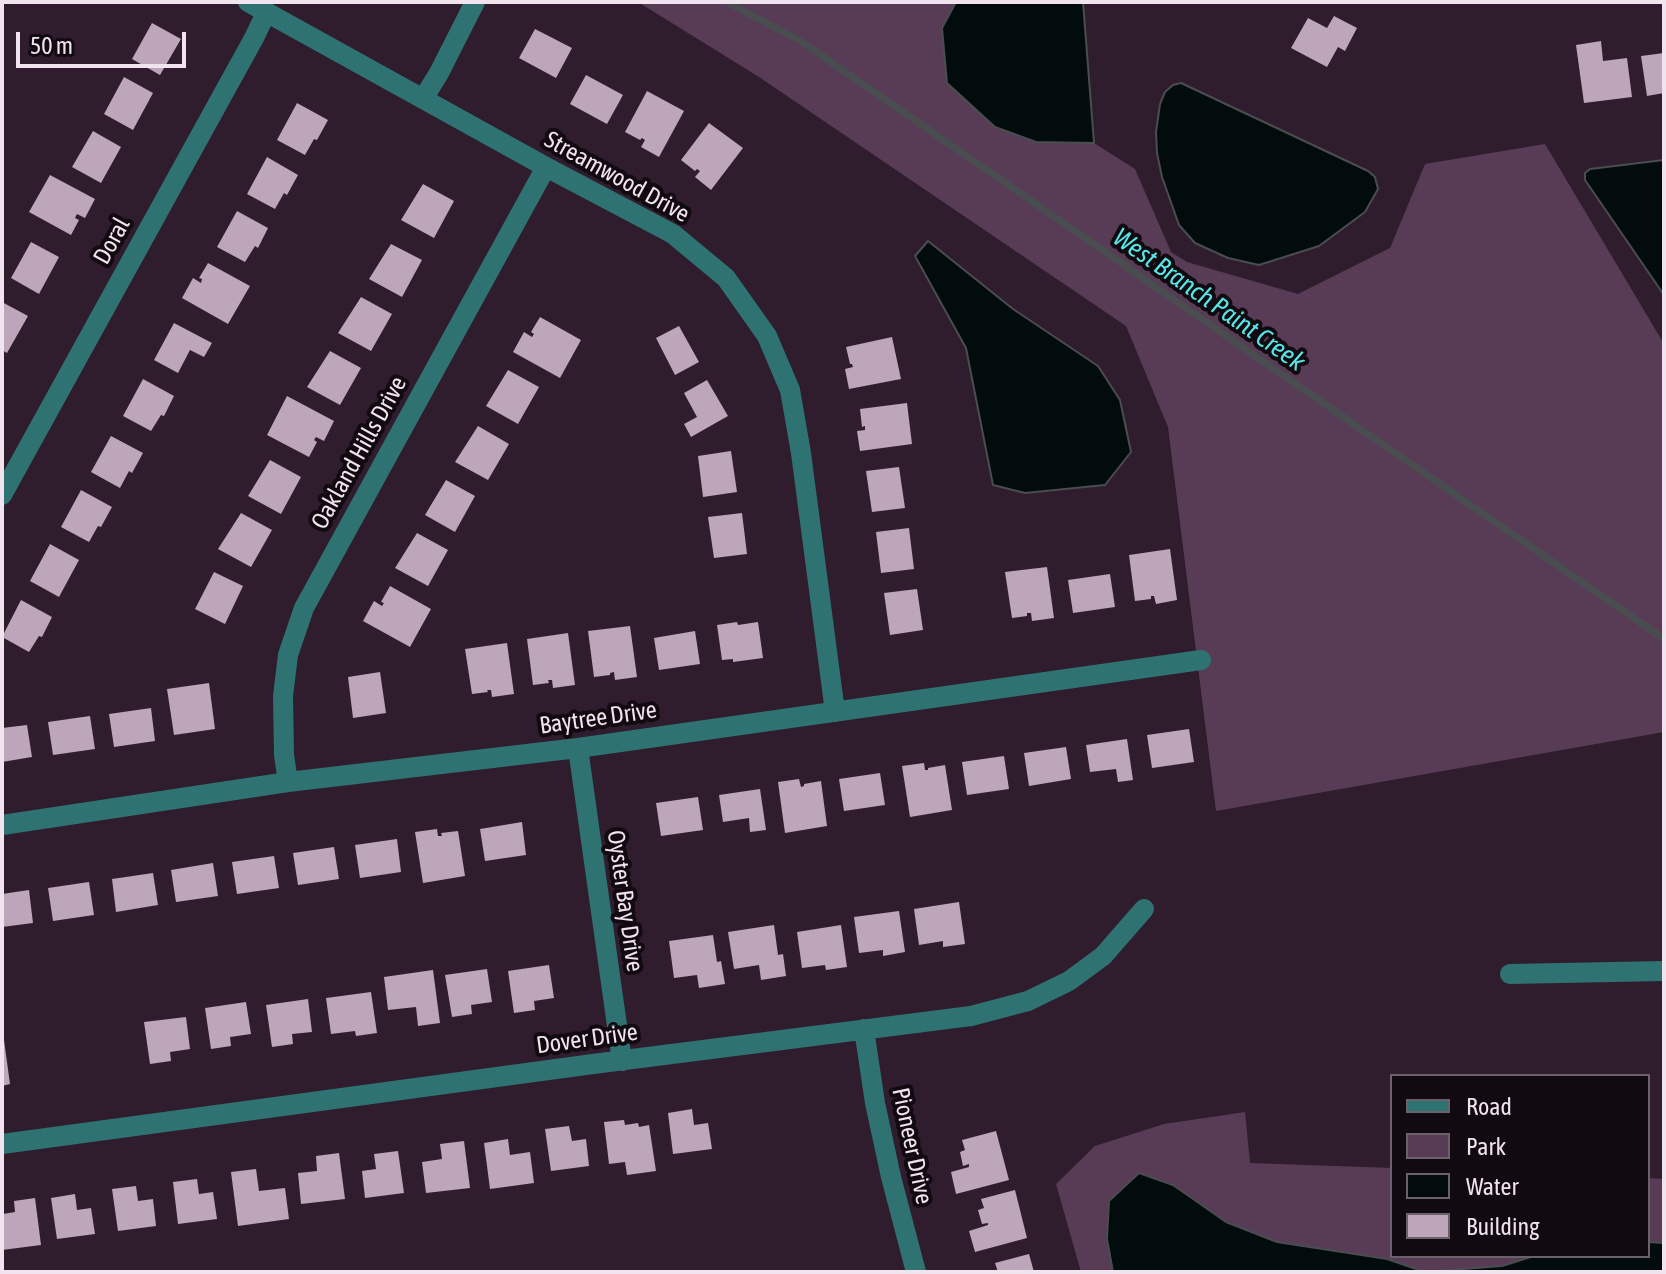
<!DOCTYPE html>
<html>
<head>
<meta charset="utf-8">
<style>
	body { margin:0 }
	#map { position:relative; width:1666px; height:1274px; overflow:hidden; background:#2f1d2d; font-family:"Asap Condensed",sans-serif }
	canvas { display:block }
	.frame { position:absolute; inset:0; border:4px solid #f1e4ef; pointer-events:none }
	.legend { position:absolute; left:1390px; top:1074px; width:260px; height:184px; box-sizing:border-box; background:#120a11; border:2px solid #6b616a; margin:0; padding:10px 14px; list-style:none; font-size:24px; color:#f1e4ef }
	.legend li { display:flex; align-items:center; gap:16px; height:40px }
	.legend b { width:40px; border:2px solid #6b616a }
	.scale { position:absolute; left:16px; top:32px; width:170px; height:36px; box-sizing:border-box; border:4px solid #f1e4ef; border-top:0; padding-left:10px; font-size:24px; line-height:28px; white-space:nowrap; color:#f1e4ef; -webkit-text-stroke:6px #120a11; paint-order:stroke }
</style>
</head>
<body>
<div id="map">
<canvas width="1666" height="1274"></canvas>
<div class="frame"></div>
<ul class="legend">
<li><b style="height:10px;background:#2e7272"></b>Road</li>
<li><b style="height:22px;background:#583c55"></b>Park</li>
<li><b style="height:22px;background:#030c0c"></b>Water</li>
<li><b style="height:22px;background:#bda5ba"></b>Building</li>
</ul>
<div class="scale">50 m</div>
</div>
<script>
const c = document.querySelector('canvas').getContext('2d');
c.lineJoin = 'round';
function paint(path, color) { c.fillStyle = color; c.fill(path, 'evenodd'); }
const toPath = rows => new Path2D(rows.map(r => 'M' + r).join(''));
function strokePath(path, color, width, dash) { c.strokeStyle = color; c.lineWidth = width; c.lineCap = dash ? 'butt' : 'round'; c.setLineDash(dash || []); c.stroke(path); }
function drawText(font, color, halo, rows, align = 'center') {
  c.font = font + ' "Asap Condensed",sans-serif'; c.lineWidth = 8; c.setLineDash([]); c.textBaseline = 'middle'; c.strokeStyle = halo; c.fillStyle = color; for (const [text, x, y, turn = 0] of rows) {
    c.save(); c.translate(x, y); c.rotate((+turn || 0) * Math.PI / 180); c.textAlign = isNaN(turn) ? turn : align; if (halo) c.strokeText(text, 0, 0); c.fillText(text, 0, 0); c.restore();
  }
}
paint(toPath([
	[638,2,956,2,942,28,947,82,994,127,1037,142,1094,143,1135,169,1171,252,1187,262,1298,294,1390,248,1425,164,1545,144,1664,344,1664,732,1216,811,1168,427,1126,326,759,77],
	[1245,1112,1250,1163,1392,1168,1392,1256,1648,1256,1648,1178,1664,1179,1664,1272,1081,1272,1056,1184,1095,1146,1164,1124]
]), '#583c55');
const water = toPath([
	[956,2,1083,2,1094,143,1036,142,995,127,947,83,942,28,956,2],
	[1181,83,1368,171,1375,177,1378,189,1365,212,1319,246,1259,265,1228,258,1195,243,1179,225,1162,177,1157,153,1156,132,1160,104,1165,92,1173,85,1181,83],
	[1664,160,1664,295,1585,180,1585,173,1590,169,1664,160],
	[928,241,1013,309,1098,366,1120,400,1131,452,1105,485,1025,493,993,485,966,348,915,256,928,241],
	[1139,1173,1173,1185,1226,1222,1277,1242,1387,1259,1425,1272,1502,1266,1534,1256,1648,1256,1648,1242,1664,1243,1664,1272,1113,1272,1107,1239,1109,1201,1139,1173]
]);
paint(water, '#030c0c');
strokePath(water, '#4a4d50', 2);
strokePath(toPath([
	[727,2,802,42,1664,639]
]), '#4a4d50', 7);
paint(toPath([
	[1334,16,1357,28,1345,51,1338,47,1327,67,1291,48,1308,18,1327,28],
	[152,23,181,39,160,75,132,59],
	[535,29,572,48,556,78,519,58],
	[1601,41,1603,61,1627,58,1632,97,1584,103,1576,45],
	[1664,53,1664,93,1647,96,1641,56],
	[586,75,623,95,607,124,570,104],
	[124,77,153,93,133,130,104,114],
	[647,91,684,111,659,157,641,147,645,140,642,138,640,140,625,132],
	[297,103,328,120,317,140,314,139,305,155,277,140],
	[709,123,743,148,711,190,695,177,700,171,697,169,695,171,681,160],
	[93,131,121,147,101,183,72,167],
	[267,157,298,175,287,195,284,193,275,209,247,194],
	[50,175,95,199,85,218,77,214,75,218,79,220,71,235,29,212],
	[423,184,454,201,434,238,401,220],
	[237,211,268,228,258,248,255,246,245,262,217,247],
	[31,242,59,257,39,294,11,278],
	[391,244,422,260,402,297,369,279],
	[208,263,250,286,228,324,182,298,193,278,201,283,202,279,199,278],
	[361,297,392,314,371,351,338,333],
	[2,302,28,316,7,353,2,350],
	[540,317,581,340,560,378,513,352,524,332,532,337,534,334,531,332],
	[174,323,212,343,204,357,190,350,178,373,154,360],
	[679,326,699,362,675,375,656,338],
	[892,337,901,379,849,389,845,369,853,367,852,364,850,364,846,347],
	[330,351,361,368,340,405,307,387],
	[508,370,539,387,518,424,486,406],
	[143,379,174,396,164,416,161,415,151,431,123,416],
	[707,380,728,416,691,437,684,424,697,417,684,393],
	[287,396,334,421,324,441,316,437,314,440,317,442,309,457,267,435],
	[907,403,912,444,860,451,857,431,865,430,865,426,862,427,860,409],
	[478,426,509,444,488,480,455,462],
	[111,436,143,453,132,473,129,471,120,488,91,472],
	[731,451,737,492,703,497,698,456],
	[270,460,301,477,281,514,248,496],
	[899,467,905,508,872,512,866,471],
	[446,480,475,496,455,532,425,515],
	[81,490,112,507,101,527,98,526,89,542,61,527],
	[241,513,272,530,251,567,218,549],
	[742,513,747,554,714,558,708,517],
	[909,528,914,569,881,573,876,532],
	[417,533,448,550,428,586,395,568],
	[50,544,79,560,59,597,30,581],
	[1170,549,1177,600,1156,604,1154,596,1151,596,1151,599,1135,601,1129,555],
	[1047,567,1054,618,1032,621,1031,613,1027,613,1027,616,1012,618,1005,572],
	[214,572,243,586,225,624,195,609],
	[1110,574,1115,607,1073,613,1068,580],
	[390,586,431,609,410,647,363,621,374,601,382,606,384,603,381,602],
	[917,589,923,630,890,635,884,593],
	[21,600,52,617,42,637,39,636,29,652,2,637],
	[737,622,738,625,758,622,763,658,733,662,733,659,722,660,717,625],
	[630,626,637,677,615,680,614,672,610,673,610,675,594,677,588,631],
	[695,631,700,664,659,670,654,638],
	[568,633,575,685,553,688,552,680,548,680,549,683,533,685,527,639],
	[507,643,514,694,492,697,491,690,487,690,488,692,472,694,465,649],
	[380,672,386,713,353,718,348,677],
	[209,683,215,729,174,735,167,689],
	[151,708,155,741,114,747,109,714],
	[90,716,95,749,53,755,48,722],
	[27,725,32,757,2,762,2,728],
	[1189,729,1194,762,1152,768,1147,735],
	[1127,739,1133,780,1118,782,1116,769,1090,772,1086,745],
	[1066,747,1071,779,1029,786,1024,753],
	[1004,756,1009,789,967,795,962,762],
	[924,763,925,770,928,770,928,768,945,765,952,810,910,817,902,766],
	[880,773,885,805,844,811,839,779],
	[799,779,801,787,804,786,804,784,821,781,827,826,785,833,778,782],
	[760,789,766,830,750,832,749,818,723,822,719,795],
	[698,797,703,830,661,836,656,803],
	[522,822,526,855,485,861,480,829],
	[437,829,438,836,442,836,441,833,458,831,465,876,423,883,415,832],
	[397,839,401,872,360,878,355,845],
	[334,847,339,879,298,885,293,853],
	[274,856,279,888,237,894,232,862],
	[213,863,218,896,176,902,171,870],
	[153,873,158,905,116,912,112,879],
	[89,882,94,915,53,921,48,888],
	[29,890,33,923,2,927,2,894],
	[959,902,965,944,943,947,943,941,919,945,914,909],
	[899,911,905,952,883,956,883,950,859,953,854,917],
	[774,925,778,955,783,954,786,976,761,980,759,965,734,969,728,932],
	[841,925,847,967,826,970,825,965,802,968,797,932],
	[713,935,717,962,721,961,725,984,699,988,697,975,674,978,669,941],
	[549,965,554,998,534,1001,535,1010,514,1013,508,971],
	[487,969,492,1002,471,1005,472,1014,452,1017,445,975],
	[433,970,440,1023,418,1026,416,1007,388,1010,384,977],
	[371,992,377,1033,356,1036,355,1031,331,1034,326,998],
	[308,999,312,1032,292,1034,293,1044,272,1047,266,1005],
	[246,1002,251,1034,230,1037,231,1046,211,1049,205,1008],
	[186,1017,190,1049,170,1052,171,1061,150,1064,144,1022],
	[2,1040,4,1040,10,1084,2,1086],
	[692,1109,694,1125,708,1123,712,1149,673,1154,668,1113],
	[624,1120,625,1125,638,1123,639,1127,649,1125,656,1171,627,1175,625,1162,609,1164,604,1122],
	[569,1126,572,1141,586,1139,589,1166,551,1171,545,1129],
	[996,1131,1009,1180,956,1194,951,1172,969,1167,969,1164,963,1166,960,1152,965,1150,962,1140],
	[508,1139,510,1155,530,1152,534,1183,490,1189,484,1143],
	[464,1141,470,1188,426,1193,422,1162,442,1159,440,1144],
	[398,1151,404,1193,365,1198,362,1171,376,1169,374,1154],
	[339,1153,345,1199,301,1204,298,1173,317,1171,316,1156],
	[256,1169,259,1191,285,1188,289,1219,238,1226,231,1172],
	[197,1179,199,1194,213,1192,217,1219,178,1224,173,1182],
	[136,1186,138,1201,153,1199,156,1226,118,1231,112,1189],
	[1015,1190,1027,1238,975,1252,969,1231,988,1225,988,1223,982,1224,978,1210,984,1208,981,1199],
	[75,1194,77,1210,91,1208,95,1234,57,1239,51,1198],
	[35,1198,41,1245,2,1250,3,1214,15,1212,14,1201],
	[1029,1254,1034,1272,998,1272,995,1263]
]), '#bda5ba');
strokePath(toPath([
	[248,2,546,167,673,234,726,278,767,336,790,390,801,453,835,712],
	[423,99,439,73,475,2],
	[2,495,254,38,266,13],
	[578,748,622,1061],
	[288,782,284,755,283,696,288,655,304,608,546,167],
	[2,825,288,782,578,748,1201,660],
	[1510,974,1664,971],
	[864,1029,875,1103,891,1177,916,1272],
	[2,1144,593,1064,971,1016,1028,1001,1069,981,1103,956,1144,909]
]), '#2e7272', 20);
drawText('24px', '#f1e4ef', '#120a11', [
	["Streamwood Drive",617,177,29],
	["Doral",112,241,-61],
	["Oakland Hills Drive",359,453,-61],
	["Baytree Drive",598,718,-8],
	["Oyster Bay Drive",625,901,82],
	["Dover Drive",587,1039,-8],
	["Pioneer Drive",912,1146,78]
]);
drawText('italic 26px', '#57e5e5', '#120a11', [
	["West Branch Paint Creek",1209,300,35]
]);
</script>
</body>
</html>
